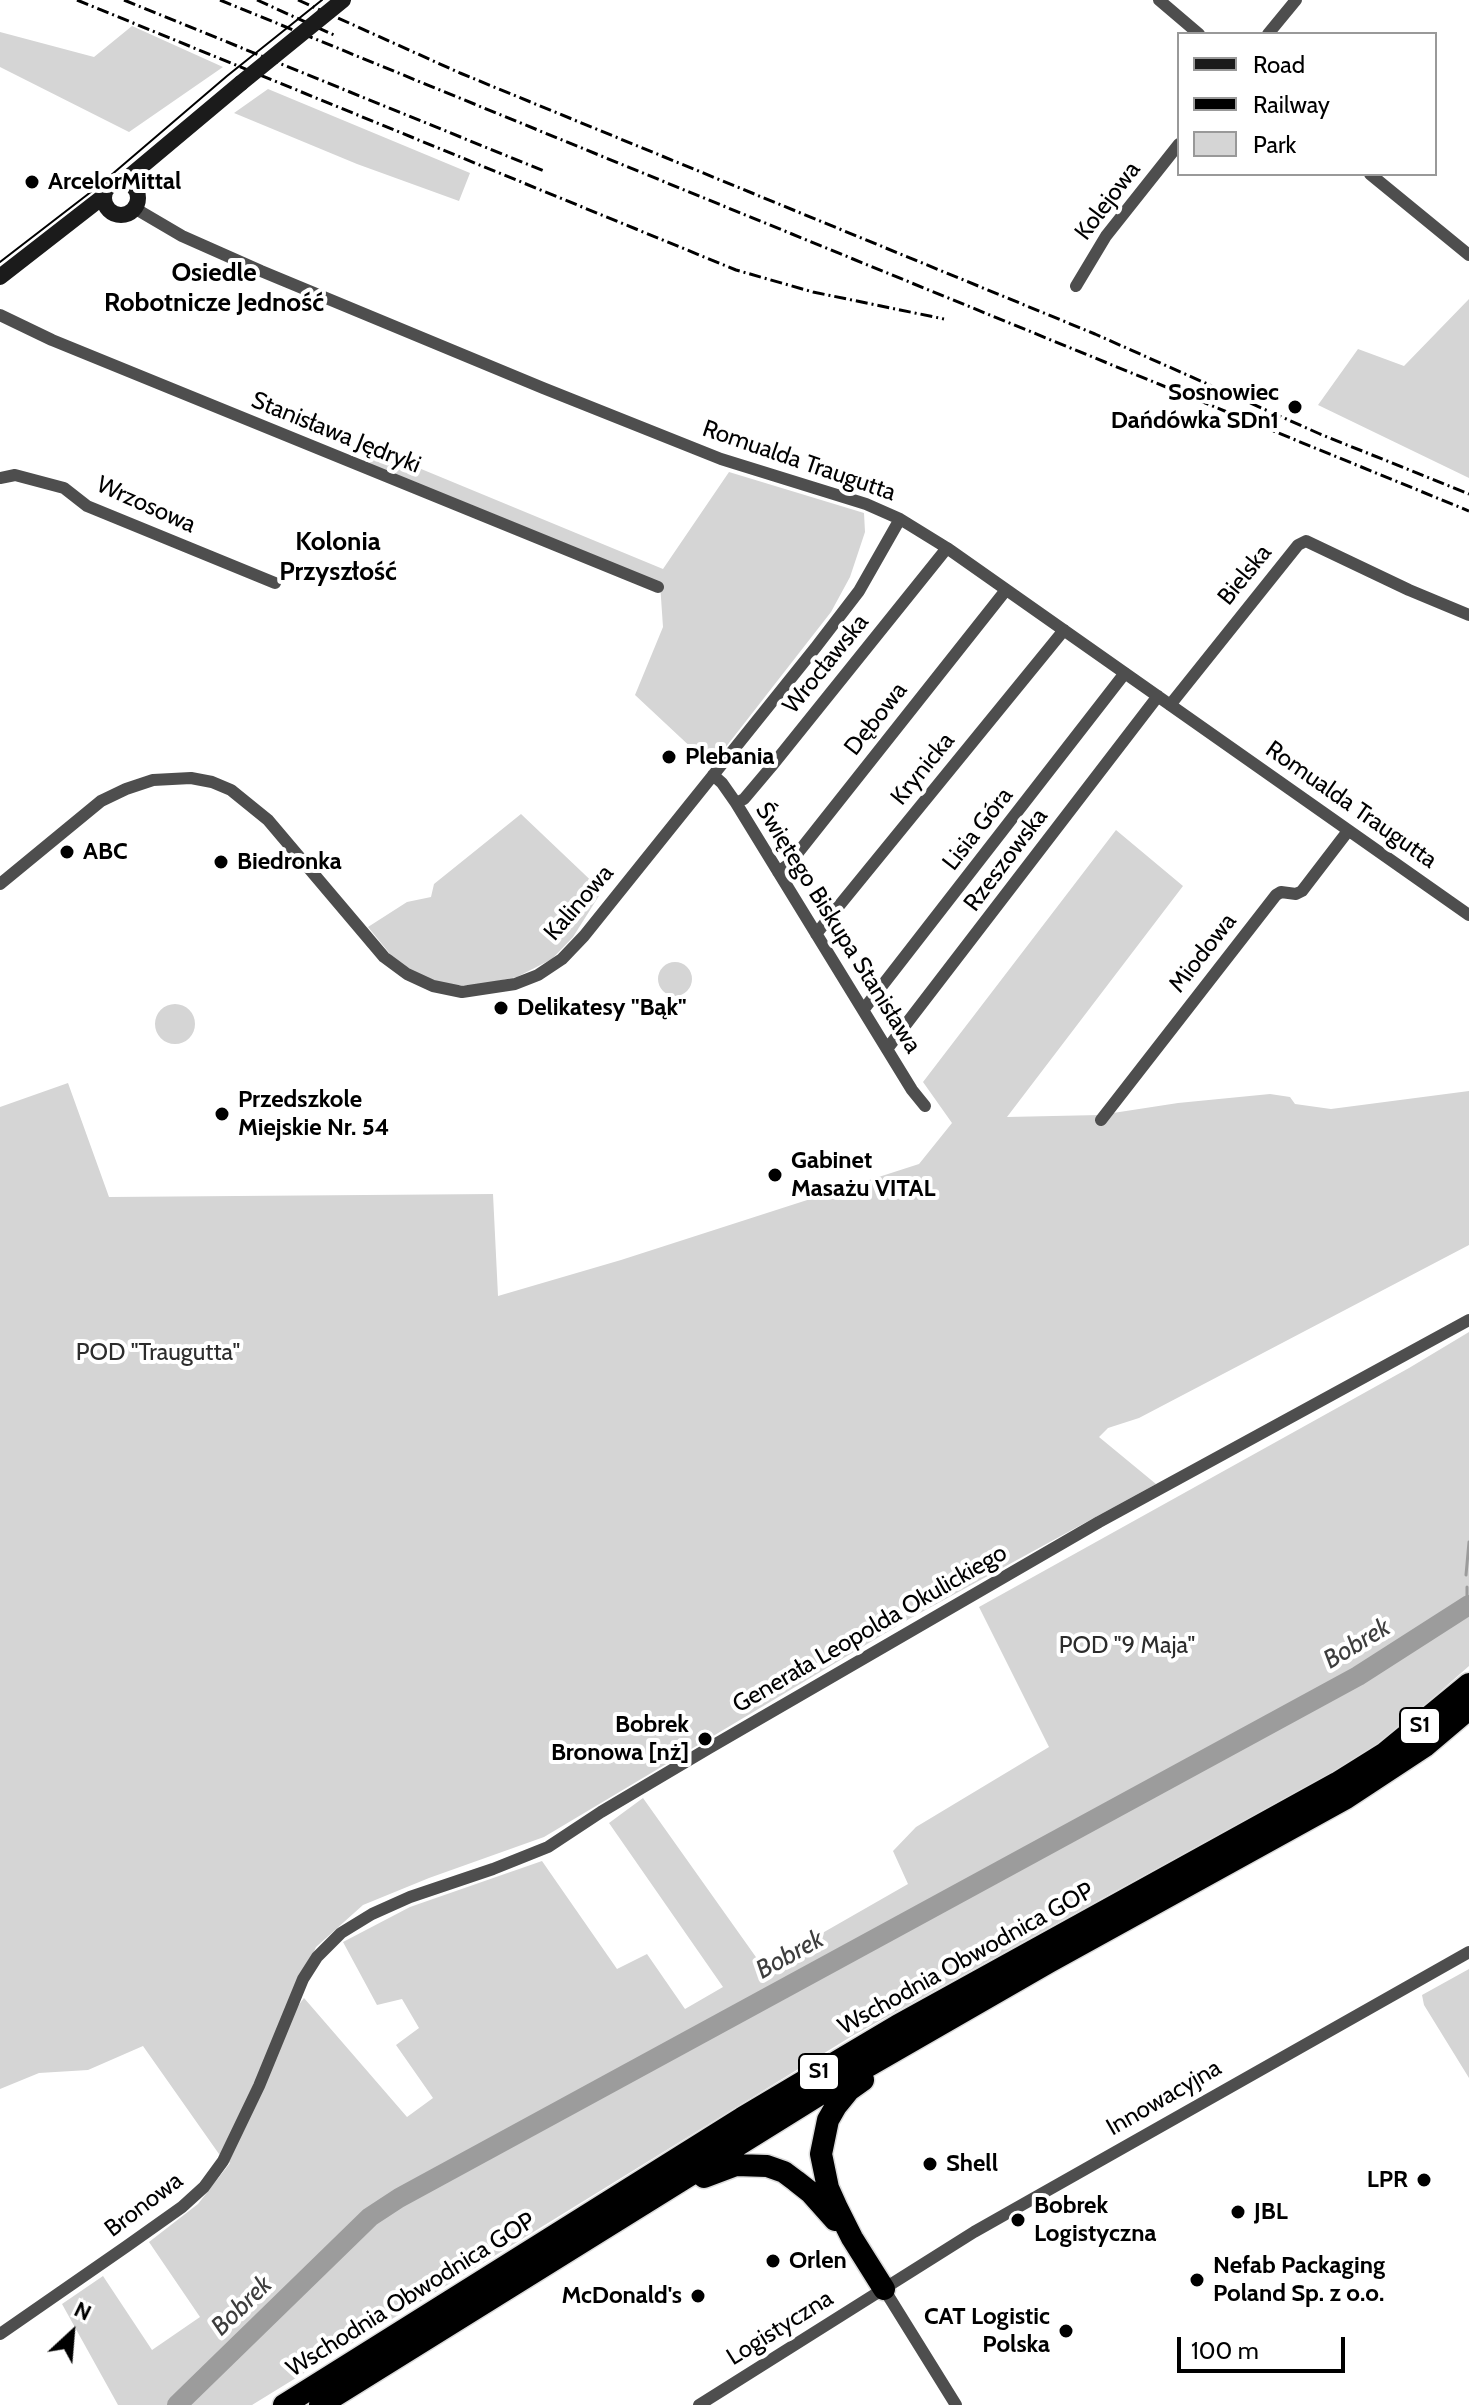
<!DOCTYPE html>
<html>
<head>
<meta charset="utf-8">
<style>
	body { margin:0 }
	#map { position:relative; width:1469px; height:2405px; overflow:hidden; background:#fff; font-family:Cabin,sans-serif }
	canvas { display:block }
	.legend { position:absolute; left:1177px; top:32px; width:260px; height:144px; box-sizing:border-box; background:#fff; border:2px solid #999; margin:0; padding:10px 14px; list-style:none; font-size:24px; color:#000 }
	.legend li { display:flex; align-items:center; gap:16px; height:40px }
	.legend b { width:40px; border:2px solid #999 }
	.north { position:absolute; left:32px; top:2293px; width:80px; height:80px; -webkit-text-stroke:6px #fff; paint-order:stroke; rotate:26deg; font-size:22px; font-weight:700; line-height:32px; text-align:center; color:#000 }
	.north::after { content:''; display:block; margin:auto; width:28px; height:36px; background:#000; clip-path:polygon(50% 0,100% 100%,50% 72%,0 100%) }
	.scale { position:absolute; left:1177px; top:2337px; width:168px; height:36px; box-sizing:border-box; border:4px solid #000; border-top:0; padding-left:10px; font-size:24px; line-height:28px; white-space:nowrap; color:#000; -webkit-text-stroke:6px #fff; paint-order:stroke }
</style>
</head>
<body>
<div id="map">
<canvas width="1469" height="2405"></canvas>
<ul class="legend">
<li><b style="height:10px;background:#1b1b1b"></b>Road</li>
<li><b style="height:10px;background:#000"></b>Railway</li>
<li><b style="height:22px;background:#d5d5d5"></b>Park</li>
</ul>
<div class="north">N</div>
<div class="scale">100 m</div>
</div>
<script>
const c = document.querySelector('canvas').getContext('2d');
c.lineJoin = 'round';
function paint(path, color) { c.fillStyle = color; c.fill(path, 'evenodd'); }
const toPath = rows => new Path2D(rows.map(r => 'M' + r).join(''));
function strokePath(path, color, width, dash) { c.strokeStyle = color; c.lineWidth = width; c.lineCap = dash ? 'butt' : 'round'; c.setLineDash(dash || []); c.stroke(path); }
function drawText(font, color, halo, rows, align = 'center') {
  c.font = font + ' Cabin,sans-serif'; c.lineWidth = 8; c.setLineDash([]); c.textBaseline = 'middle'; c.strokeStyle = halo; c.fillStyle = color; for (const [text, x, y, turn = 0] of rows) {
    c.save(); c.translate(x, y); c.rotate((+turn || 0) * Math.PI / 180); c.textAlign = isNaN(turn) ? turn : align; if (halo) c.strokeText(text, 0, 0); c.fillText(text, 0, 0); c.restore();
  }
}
paint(toPath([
	[132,26,223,67,129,132,0,67,0,32,94,57],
	[268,89,470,173,459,201,357,164,234,113],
	[1469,299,1469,478,1318,405,1358,349,1404,366],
	[368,447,663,569,729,472,864,513,865,532,850,577,831,612,711,766,635,695,663,627,660,583,363,462],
	[521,814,602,891,573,937,552,959,517,977,478,985,446,985,418,974,395,960,368,927,407,902,431,897,434,884],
	[1116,830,1183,886,1007,1117,1100,1115,1178,1103,1270,1094,1290,1097,1295,1104,1331,1109,1469,1091,1469,1245,1139,1418,1108,1428,1099,1437,1156,1484,909,1619,544,1837,429,1878,363,1905,316,1947,278,2032,304,1998,407,2117,433,2098,396,2045,419,2028,402,1999,377,2005,343,1942,410,1907,542,1861,617,1969,647,1954,685,2009,723,1987,609,1823,643,1798,763,1967,908,1884,893,1851,916,1827,1049,1747,979,1607,1409,1368,1469,1332,1469,1666,1376,1748,852,2036,252,2405,118,2405,62,2304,103,2276,152,2350,200,2317,149,2242,198,2204,230,2163,219,2154,143,2046,88,2070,39,2073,0,2089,0,1107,68,1083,109,1197,493,1194,498,1296,621,1260,919,1164,952,1123,923,1082],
	'658 979a17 17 0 1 1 34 0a17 17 0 1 1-34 0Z',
	'155 1024a20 20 0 1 1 40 0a20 20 0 1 1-40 0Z',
	[1469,1969,1469,2078,1424,2005,1422,1995]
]), '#d5d5d5');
strokePath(toPath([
	[1466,1575,1469,1542],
	[1467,1587,1467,1606]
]), '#9c9c9c', 3);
strokePath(toPath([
	[177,2405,370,2217,399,2198,1358,1676,1469,1605]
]), '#9c9c9c', 20);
const highway = toPath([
	[863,2080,849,2090,836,2106,828,2120,821,2154,828,2188,837,2208,852,2238,884,2289],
	[704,2177,736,2165,767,2166,784,2172,796,2181,810,2192,835,2220],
	[284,2405,742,2118,897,2026,1337,1783,1385,1753,1469,1684],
	[320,2405,830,2088,1049,1962,1346,1798,1425,1746,1469,1709]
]);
strokePath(highway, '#dbdbdb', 25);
strokePath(toPath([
	[1159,0,1199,34],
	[1268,34,1296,0],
	[1370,174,1469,255],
	[136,209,182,236,261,271,543,388,721,459,866,504,900,519,947,548,1469,915],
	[1076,286,1106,236,1179,144],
	[0,315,52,340,658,587],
	[0,478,15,475,64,488,87,506,275,583],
	[1170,705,1298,545,1306,541,1409,590,1469,615],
	[713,775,722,783,736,803,912,1090,925,1106],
	[736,803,744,799,771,767,947,548],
	[778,872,789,864,1006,590],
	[0,884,101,801,126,789,153,780,191,778,212,782,231,790,268,820,384,957,407,974,433,986,462,992,515,984,538,975,562,959,584,936,816,647,859,591,900,519],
	[816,934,1064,630],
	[864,1009,1125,673],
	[887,1049,1158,696],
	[1101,1120,1276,895,1281,892,1296,894,1302,891,1348,831],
	[884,2289,956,2405],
	[0,2334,127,2246,182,2207,204,2187,223,2161,259,2086,303,1979,317,1957,341,1933,372,1914,410,1897,493,1869,548,1847,601,1812,709,1748,1099,1522,1469,1320],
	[699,2405,974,2232,1469,1952]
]), '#4e4e4e', 12);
strokePath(toPath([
	'104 198a17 17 0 1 1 34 0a17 17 0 1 1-34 0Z',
	[124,181,241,83],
	[0,277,104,196]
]), '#1b1b1b', 16);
strokePath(highway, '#000', 22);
strokePath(toPath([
	[0,262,96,188,227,76,322,0]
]), '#000', 2);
strokePath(toPath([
	[77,0,736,270,813,292,944,319],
	[124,0,544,171],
	[220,0,1469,511],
	[257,0,334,35],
	[298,0,460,73,1095,334,1320,434,1469,494]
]), '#000', 3, [12, 4, 2, 4]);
strokePath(toPath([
	[241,83,343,0]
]), '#1b1b1b', 16);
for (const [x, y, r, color] of [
	[32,182,8,"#000"],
	[1295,407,8,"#000"],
	[669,757,8,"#000"],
	[67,852,8,"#000"],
	[221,862,8,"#000"],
	[501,1008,8,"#000"],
	[222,1114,8,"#000"],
	[775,1175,8,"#000"],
	[705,1739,8,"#000"],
	[930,2164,8,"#000"],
	[1424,2180,8,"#000"],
	[1238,2212,8,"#000"],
	[1018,2220,8,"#000"],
	[773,2261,8,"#000"],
	[1197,2280,8,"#000"],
	[698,2296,8,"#000"],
	[1066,2331,8,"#000"]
]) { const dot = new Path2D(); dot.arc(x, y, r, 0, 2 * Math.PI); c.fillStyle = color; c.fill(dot); strokePath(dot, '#fff', 3); }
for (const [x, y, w] of [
	[1420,1726,40],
	[819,2072,40]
]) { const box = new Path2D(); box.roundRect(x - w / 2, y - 18, w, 36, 6); c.fillStyle = '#fff'; c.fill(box); strokePath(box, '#000', 2); }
drawText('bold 22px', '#000', null, [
	["S1",1420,1726],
	["S1",819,2072]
]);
drawText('bold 24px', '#000', '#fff', [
	["ArcelorMittal",48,182],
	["Sosnowiec",1279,393,"right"],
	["Dańdówka SDn1",1279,421,"right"],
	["Plebania",685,757],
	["ABC",83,852],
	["Biedronka",237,862],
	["Delikatesy \"Bąk\"",517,1008],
	["Przedszkole",238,1100],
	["Miejskie Nr. 54",238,1128],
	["Gabinet",791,1161],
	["Masażu VITAL",791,1189],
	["Bobrek",689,1725,"right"],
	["Bronowa [nż]",689,1753,"right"],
	["Shell",946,2164],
	["LPR",1408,2180,"right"],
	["Bobrek",1034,2206],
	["Logistyczna",1034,2234],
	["JBL",1254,2212],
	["Orlen",789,2261],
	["Nefab Packaging",1213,2266],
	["Poland Sp. z o.o.",1213,2294],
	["McDonald's",682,2296,"right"],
	["CAT Logistic",1050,2317,"right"],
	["Polska",1050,2345,"right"]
], 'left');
drawText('24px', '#000', '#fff', [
	["Kolejowa",1108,201,-53],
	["Stanisława Jędryki",336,433,22],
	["Romualda Traugutta",799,461,19],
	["Wrzosowa",146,505,24],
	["Bielska",1245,575,-51],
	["Wrocławska",826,664,-51],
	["Dębowa",876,719,-52],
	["Krynicka",923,769,-51],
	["Romualda Traugutta",1351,805,35],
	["Lisia Góra",978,829,-52],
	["Rzeszowska",1006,860,-53],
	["Kalinowa",579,903,-49],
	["Świętego Biskupa Stanisława",838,928,58],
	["Miodowa",1203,953,-52],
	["Generała Leopolda Okulickiego",870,1629,-30],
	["Wschodnia Obwodnica GOP",966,1959,-29],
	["Innowacyjna",1164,2098,-30],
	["Bronowa",144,2205,-37],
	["Wschodnia Obwodnica GOP",411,2295,-32],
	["Logistyczna",780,2328,-32]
]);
drawText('24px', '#2c2c2c', '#fff', [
	["POD \"Traugutta\"",158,1353],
	["POD \"9 Maja\"",1127,1646]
]);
drawText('bold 26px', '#000', '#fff', [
	["Osiedle",214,273],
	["Robotnicze Jedność",214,303],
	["Kolonia",338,542],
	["Przyszłość",338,572]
]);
drawText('italic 26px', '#3d3d3d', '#fff', [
	["Bobrek",1357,1644,-31],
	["Bobrek",790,1955,-29],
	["Bobrek",242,2306,-44]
]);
</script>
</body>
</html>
